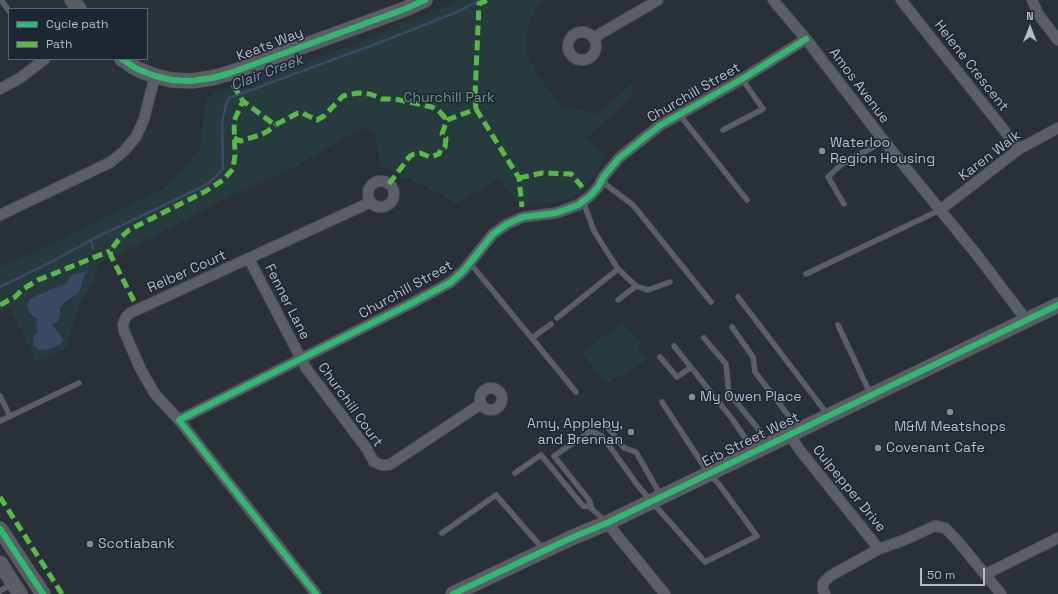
<!DOCTYPE html>
<html>
<head>
<meta charset="utf-8">
<style>
	body { margin:0 }
	#map { position:relative; width:1058px; height:594px; overflow:hidden; background:#2a3038; font-family:"Space Grotesk",sans-serif }
	canvas { display:block }
	.legend { position:absolute; left:8px; top:8px; width:140px; height:52px; box-sizing:border-box; background:#1d2633; border:1px solid #59626f; margin:0; padding:5px 7px; list-style:none; font-size:12px; color:#b4bcc9 }
	.legend li { display:flex; align-items:center; gap:8px; height:20px }
	.legend b { width:20px; border:1px solid #59626f }
	.north { position:absolute; left:1010px; top:8px; width:40px; height:40px; -webkit-text-stroke:3px #1d2633; paint-order:stroke; rotate:0deg; font-size:11px; font-weight:700; line-height:16px; text-align:center; color:#b4bcc9 }
	.north::after { content:''; display:block; margin:auto; width:14px; height:18px; background:#b4bcc9; clip-path:polygon(50% 0,100% 100%,50% 72%,0 100%) }
	.scale { position:absolute; left:920px; top:568px; width:65px; height:18px; box-sizing:border-box; border:2px solid #b4bcc9; border-top:0; padding-left:5px; font-size:12px; line-height:14px; white-space:nowrap; color:#b4bcc9; -webkit-text-stroke:3px #1d2633; paint-order:stroke }
</style>
</head>
<body>
<div id="map">
<canvas width="1058" height="594"></canvas>
<ul class="legend">
<li><b style="height:5px;background:#33b770"></b>Cycle path</li>
<li><b style="height:5px;background:#58b947"></b>Path</li>
</ul>
<div class="north">N</div>
<div class="scale">50 m</div>
</div>
<script>
const c = document.querySelector('canvas').getContext('2d');
c.lineJoin = 'round';
function paint(path, color) { c.fillStyle = color; c.fill(path, 'evenodd'); }
const toPath = rows => new Path2D(rows.map(r => 'M' + r).join(''));
function strokePath(path, color, width, dash) { c.strokeStyle = color; c.lineWidth = width; c.lineCap = dash ? 'butt' : 'round'; c.setLineDash(dash || []); c.stroke(path); }
function drawText(font, color, halo, rows, align = 'center') {
  c.font = font + ' "Space Grotesk",sans-serif'; c.lineWidth = 3; c.setLineDash([]); c.textBaseline = 'middle'; c.strokeStyle = halo; c.fillStyle = color; for (const [text, x, y, turn = 0] of rows) {
    c.save(); c.translate(x, y); c.rotate((+turn || 0) * Math.PI / 180); c.textAlign = isNaN(turn) ? turn : align; if (halo) c.strokeText(text, 0, 0); c.fillText(text, 0, 0); c.restore();
  }
}
paint(toPath([
	[458,0,543,0,539,3,535,10,530,21,526,40,526,51,538,76,561,106,595,114,632,84,632,97,587,138,605,157,591,180,579,194,564,201,553,203,536,203,521,207,499,179,455,204,445,197,406,177,402,179,390,169,381,167,374,131,366,128,342,138,327,148,295,167,227,198,143,242,100,263,93,280,79,306,68,341,67,348,37,362,9,307,0,311,0,267,64,238,166,187,200,149,206,98,214,96,214,92,227,90,341,49,429,14],
	[623,323,642,343,637,346,647,360,606,384,581,352]
]), '#273a3e');
paint(toPath([
	[83,272,86,272,78,294,66,301,60,307,60,316,58,321,52,325,60,334,63,340,59,345,50,349,38,350,33,343,34,336,38,332,36,322,39,320,29,313,27,304,31,298,65,284,72,275]
]), '#384963');
strokePath(toPath([
	[91,240,93,249],
	[0,287,49,263,91,240,208,184,223,169,222,123,226,105,229,98,381,42,457,12,480,0]
]), '#384963', 2.5);
const lane = toPath([
	[1,0,9,11],
	[679,114,747,200],
	[723,130,763,109,742,79],
	[601,181,633,205,711,302],
	[583,201,594,231,618,269,636,286,648,290,670,282],
	[844,204,828,177,842,164,884,141],
	[470,263,576,392],
	[806,274,940,210],
	[738,297,828,415],
	[618,300,636,286],
	[557,318,618,269],
	[838,325,870,393],
	[732,327,753,357,755,372,798,428],
	[532,338,551,324],
	[704,338,726,364,729,393,759,430,768,445],
	[674,346,733,420,754,451],
	[660,357,677,377,690,368],
	[0,396,10,416],
	[0,421,79,383],
	[606,425,624,448,636,452,661,496],
	[515,473,541,455,583,506,591,507],
	[606,522,592,509,589,500,554,456,591,431,602,436,639,487,705,562,757,536,718,483,709,474,662,402],
	[442,533,496,495,543,549],
	[0,591,12,584]
]);
const street = toPath([
	[773,0,806,39,884,141,977,255,1027,321],
	[901,0,1019,149],
	[1032,0,1038,14,1058,40],
	'568 46a14 14 0 1 1 28 0a14 14 0 1 1-28 0Z',
	[593,38,658,0],
	[0,89,20,78,45,59],
	'368 194a13 13 0 1 1 26 0a13 13 0 1 1-26 0Z',
	[940,210,1019,149,1058,128],
	[0,215,111,162,124,151,136,137,144,119,155,76],
	[249,259,306,368,367,449,374,462,382,465,389,465,481,404],
	'480 399a11 11 0 1 1 22 0a11 11 0 1 1-22 0Z',
	[179,420,155,394,141,370,124,331,123,324,126,317,130,313,371,202],
	[790,435,799,449,879,549],
	[607,523,665,594],
	[986,574,1058,538],
	[316,594,179,420,414,302,451,282,464,270,493,234,507,224,523,217,556,213,578,205,590,196,598,187,604,176,619,158,659,126,742,79,806,39],
	[825,594,823,590,823,583,830,576,879,549,904,540,935,526,945,528,956,539,1001,594]
]);
const secondary = toPath([
	[72,0,79,9],
	[122,59,137,69,155,76,172,80,191,81,212,78,230,73,405,9,425,0],
	[0,529,43,594],
	[0,563,20,594],
	[453,594,571,538,607,523,1058,305]
]);
strokePath(lane, '#484c53', 6);
strokePath(street, '#484c53', 12);
strokePath(secondary, '#484c53', 16);
strokePath(lane, '#5a5e66', 5);
strokePath(street, '#5a5e66', 10);
strokePath(secondary, '#595d64', 15);
strokePath(toPath([
	[233,85,243,101,275,125,298,113,302,113,317,120,324,116,343,96,357,93,370,94,382,99,395,99,432,107,438,110,447,120],
	[476,109,519,178,522,207],
	[234,138,240,141,260,135,268,131,275,125],
	[519,178,542,173,571,174,583,188],
	[389,184,410,156,414,154,420,153,430,157,439,154,441,149,445,147,446,138,442,134,447,120,476,109,475,96,479,4,487,0],
	[134,301,111,256,110,251,120,238,129,230,206,191,223,180,233,169,235,155,234,121,243,101],
	[0,305,15,297,23,289,38,280,110,251],
	[0,497,62,594]
]), '#58b947', 5, [10, 5]);
strokePath(toPath([
	[122,59,137,69,155,76,172,80,191,81,212,78,230,73,405,9,425,0],
	[0,529,43,594],
	[316,594,179,420,414,302,451,282,464,270,493,234,507,224,523,217,556,213,578,205,590,196,598,187,604,176,619,158,659,126,742,79,806,39],
	[453,594,571,538,607,523,1058,305]
]), '#33b770', 6);
for (const [x, y, r, color] of [
	[822,151,4,"#848b96"],
	[692,397,4,"#848b96"],
	[950,412,4,"#848b96"],
	[631,432,4,"#848b96"],
	[878,448,4,"#848b96"],
	[90,544,4,"#848b96"]
]) { const dot = new Path2D(); dot.arc(x, y, r, 0, 2 * Math.PI); c.fillStyle = color; c.fill(dot); strokePath(dot, '#1d2633', 1.5); }
drawText('14px', '#b4bcc9', '#1d2633', [
	["Keats Way",270,45,-21],
	["Helene Crescent",971,66,52],
	["Amos Avenue",859,86,53],
	["Churchill Street",694,93,-30],
	["Karen Walk",990,156,-37],
	["Reiber Court",187,272,-24],
	["Churchill Street",406,290,-29],
	["Fenner Lane",287,302,63],
	["Churchill Court",350,405,54],
	["Erb Street West",751,440,-26],
	["Culpepper Drive",849,489,51]
]);
drawText('14px', '#6b9a76', '#1d2633', [
	["Churchill Park",449,98]
]);
drawText('14px', '#b4bcc9', '#1d2633', [
	["Waterloo",830,143],
	["Region Housing",830,159],
	["My Owen Place",700,397],
	["Amy, Appleby,",623,424,"right"],
	["and Brennan",623,440,"right"],
	["M&M Meatshops",950,427,"center"],
	["Covenant Cafe",886,448],
	["Scotiabank",98,544]
], 'left');
drawText('italic 15px', '#7c92b1', '#1d2633', [
	["Clair Creek",267,73,-21]
]);
</script>
</body>
</html>
